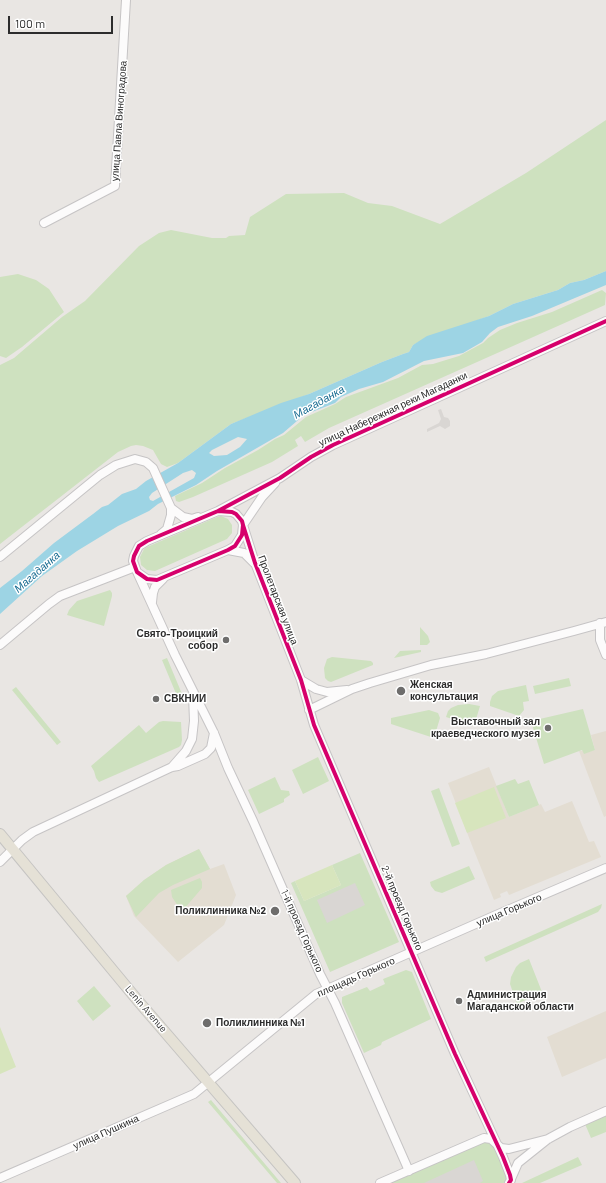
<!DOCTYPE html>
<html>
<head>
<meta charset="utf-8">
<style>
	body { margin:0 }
	#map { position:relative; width:606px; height:1183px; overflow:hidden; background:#e9e6e3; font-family:Barlow,sans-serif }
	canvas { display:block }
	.scale { position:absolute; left:8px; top:16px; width:105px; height:18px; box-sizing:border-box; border:2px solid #2c2c2c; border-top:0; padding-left:5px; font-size:12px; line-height:14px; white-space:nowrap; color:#2c2c2c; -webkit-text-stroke:3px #fff; paint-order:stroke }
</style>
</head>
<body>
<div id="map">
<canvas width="606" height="1183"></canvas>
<div class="scale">100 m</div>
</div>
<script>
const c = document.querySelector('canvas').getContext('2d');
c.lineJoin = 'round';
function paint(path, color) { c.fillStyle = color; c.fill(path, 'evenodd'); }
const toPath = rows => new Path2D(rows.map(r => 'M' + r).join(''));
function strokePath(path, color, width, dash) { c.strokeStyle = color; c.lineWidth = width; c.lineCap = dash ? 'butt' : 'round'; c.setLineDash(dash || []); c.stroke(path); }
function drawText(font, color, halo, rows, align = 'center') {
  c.font = font + ' Barlow,sans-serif'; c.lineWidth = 3; c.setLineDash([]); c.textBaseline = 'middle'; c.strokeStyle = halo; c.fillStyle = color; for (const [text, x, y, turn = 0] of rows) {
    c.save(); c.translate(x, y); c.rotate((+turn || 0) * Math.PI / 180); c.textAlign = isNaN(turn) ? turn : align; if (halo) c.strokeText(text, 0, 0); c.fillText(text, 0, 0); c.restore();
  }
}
paint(toPath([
	[606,731,606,816,604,817,579,751,595,750,591,735],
	[489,767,509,817,541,804,545,812,572,801,589,842,594,841,601,857,509,895,507,891,500,894,501,897,494,900,473,848,448,783],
	[199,849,210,869,224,864,236,895,224,925,178,962,134,916,126,896,144,880,166,865],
	[606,1011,606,1058,562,1077,547,1037]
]), '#e3ddd2');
paint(toPath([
	[606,120,606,271,584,280,570,283,558,290,513,304,489,316,417,343,413,345,409,352,403,354,382,362,309,394,231,424,178,463,167,467,161,464,153,450,143,446,136,445,131,446,118,452,0,544,0,365,14,358,62,317,85,301,139,246,159,233,171,230,212,238,226,238,229,236,245,235,250,217,286,194,344,193,368,203,392,206,440,224,526,173],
	[18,274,36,280,49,289,64,312,22,347,6,358,0,356,0,277],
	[602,290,606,293,605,305,329,428,305,442,301,436,295,440,298,446,272,462,193,497,179,502,176,501,175,496,202,483,225,468,258,450,275,439,284,435,306,417,335,404,346,397,398,378,422,365,433,364,459,356,483,343,488,338,500,330,517,323,552,312],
	[221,516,228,519,232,525,232,533,227,539,155,571,147,570,141,565,140,557,144,549,147,547,217,517],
	[110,590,112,593,112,596,104,626,67,615,69,610,77,601],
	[420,627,428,636,430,642,427,645,420,645],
	[421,650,421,652,394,658,400,651],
	[332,657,371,661,373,663,373,665,331,682,328,681,325,678,324,668,327,659],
	[167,658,182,694,177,696,162,660],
	[569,678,571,686,535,694,533,686],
	[526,685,529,701,523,702,524,710,519,716,490,706,490,702,492,696,498,691],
	[16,687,61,742,57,745,12,690],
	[469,704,480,706,474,726,446,717,448,711,451,708,458,705],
	[583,709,595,750,584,754,582,750,544,764,531,721],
	[429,710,438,713,440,718,434,738,391,724,391,718],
	[163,721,181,722,182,740,181,745,179,747,99,782,96,778,94,771,91,766,139,725,146,733,159,722],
	[318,757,329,781,303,794,292,770],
	[275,777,281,790,289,791,290,795,284,799,284,802,259,814,248,790],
	[515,779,518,784,529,780,539,805,509,817,496,786],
	[439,788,460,844,452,847,431,791],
	[199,849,210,869,173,885,159,893,136,917,126,896,144,880,166,865],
	[360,853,399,942,330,972,291,883,295,881,304,901,341,885,332,865],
	[469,866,475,879,442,893,435,891,431,886,430,882],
	[200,878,202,882,202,888,184,909,178,906,172,897,171,890],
	[602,904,601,908,598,912,486,962,484,957],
	[529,959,542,992,517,1004,510,984,511,977,516,967,520,963],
	[406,970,412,972,431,1019,382,1042,381,1045,364,1053,342,1003,342,997,367,987,370,991,385,984,383,979],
	[94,986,111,1006,93,1021,77,1001],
	[211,1100,281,1183,277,1183,208,1102],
	[606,1115,606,1132,591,1138,585,1124],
	[494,1140,509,1183,380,1183,479,1141],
	[578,1157,582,1165,540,1183,522,1183]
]), '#cee1bf');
paint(toPath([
	[494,787,506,818,467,833,455,803],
	[332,865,341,885,304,901,295,881],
	[0,1027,16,1067,0,1074]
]), '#d7e5bd');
paint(toPath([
	[441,409,444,417,448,418,450,421,450,426,445,429,440,426,427,432,427,429,439,423,441,419,438,410],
	[355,883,365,905,327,923,317,900],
	[474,1160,483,1181,480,1183,424,1183]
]), '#d9d6d3');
paint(toPath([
	[606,271,606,285,532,316,498,327,490,333,482,342,463,353,424,361,383,382,359,389,341,397,335,403,304,415,283,433,217,471,196,485,158,504,149,511,118,526,77,551,42,576,0,614,0,588,22,571,54,543,93,514,102,507,108,505,122,494,136,489,146,481,178,463,231,424,281,403,309,394,382,362,403,354,409,352,413,345,427,336,489,316,513,304,558,290,570,283,584,280],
	[238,437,247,439,240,447,227,455,214,456,209,453,212,450],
	[192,470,196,473,194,478,153,501,150,500,149,497,152,493,183,473]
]), '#9dd4e4');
const minor = toPath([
	[44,223,115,186,126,0],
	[171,508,183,517,192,519,198,517],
	[218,511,232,512,236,514,242,521,243,525,242,535,235,546,228,550,157,580,147,579,137,572,133,561,134,556,139,546,147,541,218,511,280,478,311,457,333,445,606,321],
	[243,525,255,563,301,680,314,725,455,1054,503,1157,510,1175,511,1180,509,1183],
	[243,525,262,497,275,483],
	[228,550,244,553,254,563],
	[0,557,100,475,116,465,135,459,146,462,153,468,171,508,171,515,167,529,161,534],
	[138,574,175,655,214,733,228,768,253,821,320,974,335,1003,409,1171],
	[152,602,153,593,155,587,163,579],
	[600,623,600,640,606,655],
	[0,645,49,604,60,596,135,567],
	[301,680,316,689,327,692,347,690],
	[309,710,352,689,370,683,431,665,486,654,574,631,606,622],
	[172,767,186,751,192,739,194,721,193,695],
	[0,862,22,840,33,832,172,767,178,766,205,754,211,748,214,733],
	[0,1178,194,1094,316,994,496,915,606,868],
	[511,1179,518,1163,548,1139,570,1127,606,1111],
	[380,1183,484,1138,491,1139,501,1148,509,1149,548,1139]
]);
const major = toPath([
	[0,834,139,1002,295,1183]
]);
strokePath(minor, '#c6c4c5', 10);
strokePath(major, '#c5c4c2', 12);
strokePath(minor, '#fcfbfb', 8);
strokePath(major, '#e5e1d6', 10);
strokePath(toPath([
	[218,511,232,512,236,514,242,521,243,525,242,535,235,546,228,550,157,580,147,579,137,572,133,561,134,556,139,546,147,541,218,511,280,478,311,457,333,445,606,321],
	[243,525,255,563,301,680,314,725,455,1054,503,1157,510,1175,511,1180,509,1183]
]), '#d6006c', 4);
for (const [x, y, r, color] of [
	[226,640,4,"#6e6d6c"],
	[401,691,5,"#6e6d6c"],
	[156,699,4,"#6e6d6c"],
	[548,728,4,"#6e6d6c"],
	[275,911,5,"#6e6d6c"],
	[459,1001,4,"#6e6d6c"],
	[207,1023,5,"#6e6d6c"]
]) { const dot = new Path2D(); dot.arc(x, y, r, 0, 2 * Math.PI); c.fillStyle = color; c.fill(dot); strokePath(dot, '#fff', 1.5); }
drawText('10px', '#2c2c2c', '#fff', [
	["улица Павла Виноградова",119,121,-86],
	["улица Набережная реки Магаданки",393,409,-25],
	["Пролетарская улица",278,600,69],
	["2-й проезд Горького",402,908,67],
	["улица Горького",509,910,-23],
	["1-й проезд Горького",302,931,66],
	["площадь Горького",356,977,-24],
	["Lenin Avenue",146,1009,49],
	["улица Пушкина",106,1132,-24]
]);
drawText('bold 10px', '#2c2c2c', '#fff', [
	["Свято-Троицкий",218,634,"right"],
	["собор",218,646,"right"],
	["Женская",410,685],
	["консультация",410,697],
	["СВКНИИ",164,699],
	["Выставочный зал",540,722,"right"],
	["краеведческого музея",540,734,"right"],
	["Поликлинника №2",266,911,"right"],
	["Администрация",467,995],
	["Магаданской области",467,1007],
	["Поликлинника №1",216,1023]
], 'left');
drawText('italic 11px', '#1a6d92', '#fff', [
	["Магаданка",319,402,-29],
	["Магаданка",37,572,-41]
]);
</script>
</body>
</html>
